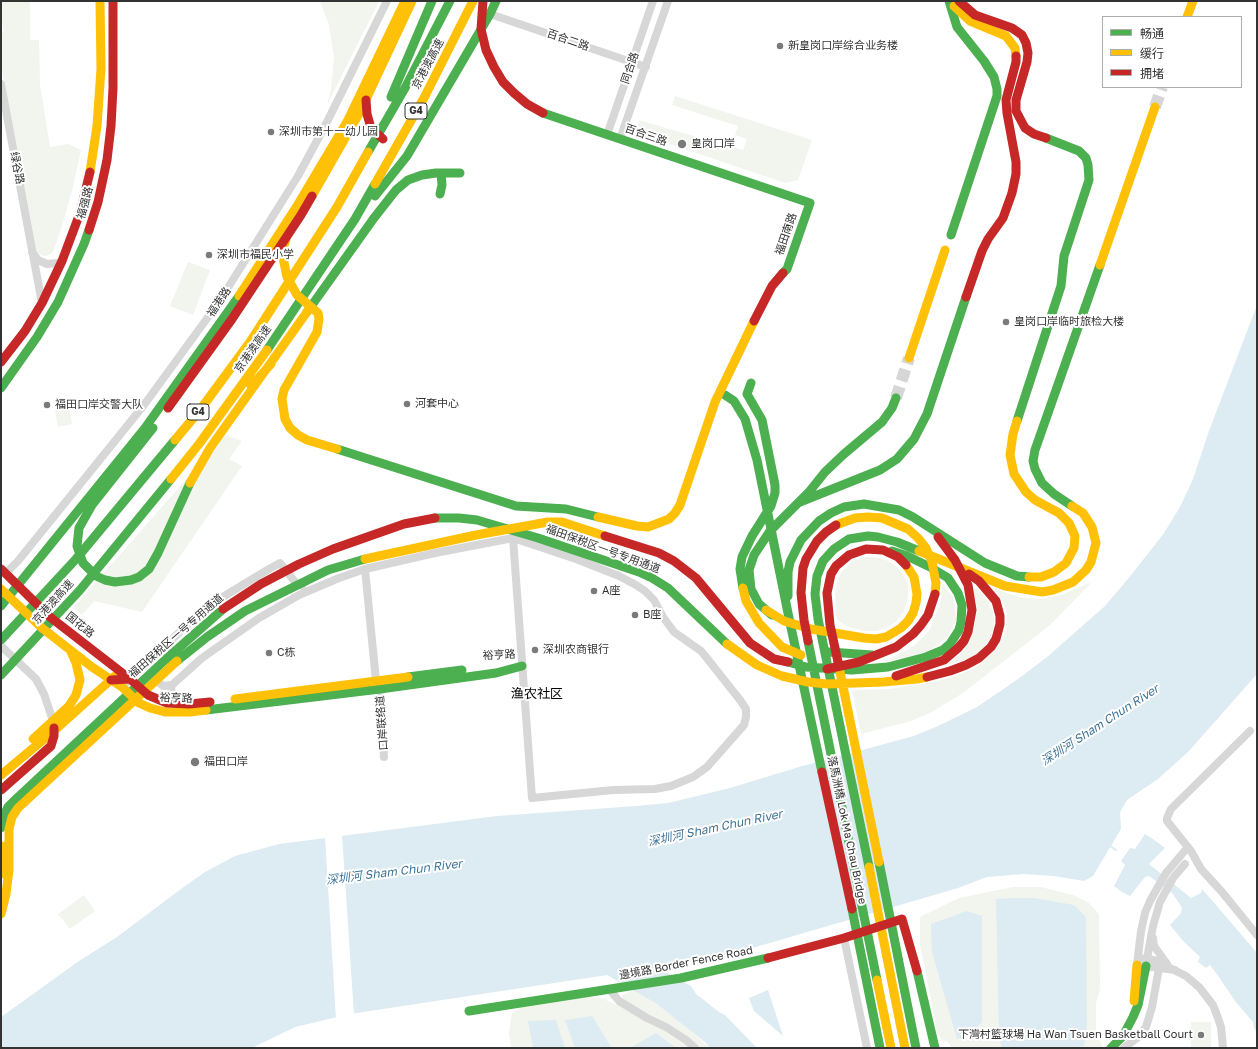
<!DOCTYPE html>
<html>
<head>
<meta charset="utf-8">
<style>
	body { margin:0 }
	#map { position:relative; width:1258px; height:1049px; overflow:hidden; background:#fff; font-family:"Golos Text","Noto Sans SC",sans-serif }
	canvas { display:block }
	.frame { position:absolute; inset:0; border:2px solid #333; pointer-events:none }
	.legend { position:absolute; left:1102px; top:16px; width:140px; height:72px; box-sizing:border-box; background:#fff; border:1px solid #adadad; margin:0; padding:5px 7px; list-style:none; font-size:12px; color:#333 }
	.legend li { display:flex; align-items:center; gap:8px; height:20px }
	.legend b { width:20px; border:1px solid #adadad }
</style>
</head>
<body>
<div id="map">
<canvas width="1258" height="1049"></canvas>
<div class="frame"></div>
<ul class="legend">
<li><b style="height:5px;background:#4caf50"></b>畅通</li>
<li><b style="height:5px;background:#ffc107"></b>缓行</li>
<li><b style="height:5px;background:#c62828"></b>拥堵</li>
</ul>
</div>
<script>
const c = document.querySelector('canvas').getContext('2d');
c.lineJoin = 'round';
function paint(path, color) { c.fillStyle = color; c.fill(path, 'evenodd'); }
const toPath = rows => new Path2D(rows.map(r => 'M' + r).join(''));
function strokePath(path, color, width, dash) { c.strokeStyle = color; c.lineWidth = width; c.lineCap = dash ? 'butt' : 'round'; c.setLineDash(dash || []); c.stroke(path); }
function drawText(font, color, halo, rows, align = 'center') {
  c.font = font + ' "Golos Text","Noto Sans SC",sans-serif'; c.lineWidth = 4; c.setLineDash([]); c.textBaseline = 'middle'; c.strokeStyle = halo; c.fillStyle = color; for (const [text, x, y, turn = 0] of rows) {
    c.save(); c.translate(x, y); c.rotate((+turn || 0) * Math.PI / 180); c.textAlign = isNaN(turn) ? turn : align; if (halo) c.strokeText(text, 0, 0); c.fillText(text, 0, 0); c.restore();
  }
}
paint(toPath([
	[1,1,30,1,30,40,39,40,40,85,50,147,68,144,81,150,72,191,60,232,53,252,49,255,45,256,41,255,37,252,35,248,1,64,1,33,4,32,1,14],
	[320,1,379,1,327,105,331,90,334,57,329,25],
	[675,96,812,140,798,180,785,183,643,135,637,127,639,120,724,145,725,144,743,150,747,139,735,135,738,126,672,105],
	[188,262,210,270,193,315,170,306],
	[67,398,72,424,58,427,53,400],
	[225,435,242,441,229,459,242,466,142,612,94,601,82,615,73,608],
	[864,557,875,557,886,560,895,565,902,573,908,584,908,598,904,611,897,621,888,627,877,631,865,631,848,627,839,621,836,616,835,590,838,579,842,571,853,561],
	[942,583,953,597,955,605,956,620,949,635,937,646,930,650,908,658,885,661,914,646,929,631,933,622,941,600],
	[1089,583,1090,584,1050,625,963,693,932,712,911,721,861,734,852,690,889,689,924,684,952,677,973,669,981,663,996,649,1004,636,1007,620,1006,610,1003,602,994,588,1009,594,1024,598,1041,599,1061,595],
	[977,588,986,598,993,612,994,622,993,630,990,638,985,646,978,653,967,659,943,666,956,658,963,652,972,636,975,626,977,608,973,589],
	[1013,887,1041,887,1073,895,1089,903,1099,914,1100,989,1096,1003,1096,1031,1103,1048,952,1048,947,1041,943,1042,937,1032,920,944,920,917,959,898],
	[84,895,95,911,70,929,58,914],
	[634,990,657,1004,678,1020,710,1048,511,1048,509,1032,512,1013,523,1006,587,996,604,999,616,1005,623,1003,622,995],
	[1191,1022,1211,1022,1211,1048,1191,1048]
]), '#f1f5ed');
paint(toPath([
	[1257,305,1257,674,1189,751,1158,779,1127,800,1120,812,1121,829,1093,876,1084,881,1054,876,1023,874,987,877,958,888,742,951,687,963,656,967,691,986,696,994,719,1012,725,1015,757,1048,710,1048,706,1043,657,1004,607,975,350,1014,295,1027,252,1048,1,1048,1,1017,79,961,117,937,185,886,205,872,235,856,279,844,497,816,636,806,668,803,730,788,799,767,914,736,938,726,977,707,1018,679,1047,657,1105,606,1132,574,1164,533,1180,507,1193,479,1209,431],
	[1145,834,1153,839,1165,848,1149,864,1191,898,1201,893,1202,889,1216,905,1257,953,1257,1033,1254,1028,1253,1022,1235,1001,1219,977,1210,965,1206,968,1198,962,1200,957,1184,942,1170,925,1181,913,1182,908,1173,894,1149,876,1145,877,1130,896,1122,892,1114,886,1125,865,1121,861,1130,848,1135,849],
	[1012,898,1034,898,1074,905,1086,917,1087,1025,1084,1046,1071,1048,1002,1048,999,1038,996,899],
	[967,911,982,916,982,1022,967,1036,957,1039,932,952,931,924],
	[768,990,783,1036,754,1011,749,998],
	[592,1016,611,1047,575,1048,565,1020],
	[556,1020,565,1048,533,1048,528,1021],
	[656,1033,676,1048,630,1048]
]), '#ddebf3');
paint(toPath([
	[342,834,354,1015,336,1019,325,837]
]), '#fff');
strokePath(toPath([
	[1110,846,1116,850]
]), '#ddebf3', 2);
strokePath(toPath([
	[1155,107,1162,87],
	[896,398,909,358]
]), '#d6d6d6', 12, [12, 6]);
strokePath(toPath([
	[490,14,646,67],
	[1,84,42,303],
	[607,135,653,1],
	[620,139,668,1],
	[32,252,38,260,47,264,58,263,62,261],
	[365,569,376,681],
	[6,573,18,561,144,405,219,302,298,176,326,124,387,1],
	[1,646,36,679,44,694,53,721],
	[153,677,163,686,172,685],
	[126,683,185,627,206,610,226,595,269,569,280,563,296,583,302,586],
	[380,689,384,757],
	[176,704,171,689,172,685,202,658,259,618,299,595,339,578,365,569,435,553,513,538,576,559,619,576,636,585,645,591,654,600,663,617,674,632,701,651,706,657,740,700,746,709,746,717,744,725,707,767,693,777,671,786,655,789,613,790,532,798,513,538],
	[1250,731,1171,809,1167,818,1167,821,1191,851,1201,869,1222,892,1257,935],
	[844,938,867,1048],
	[1153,938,1154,946,1167,964],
	[1138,958,1154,960,1186,976,1199,987,1213,1005,1218,1018,1221,1027,1223,1048],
	[1146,964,1153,926,1160,902,1173,878,1185,864],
	[1175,970,1137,965,1141,931,1145,913,1150,901,1166,873,1188,847],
	[609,989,619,1001,647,1018,666,1027,686,1040,695,1048],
	[1124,1048,1138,1037,1146,1027,1152,1007,1159,968]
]), '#d7d7d7', 8);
strokePath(toPath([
	[949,1,957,27,984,61,994,77,997,89,997,96,951,235],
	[391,97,432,1],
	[543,113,810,203],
	[368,152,405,88,450,1],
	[440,194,442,185,441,173],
	[375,196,407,156,490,14,496,1],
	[783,273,787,269,810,203],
	[307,312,374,218,396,190,408,180,422,175,436,173,460,173],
	[267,350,355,219,375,184],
	[1,388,37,337,58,302,84,244,89,230],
	[725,395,734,401,745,419,757,460,789,618,822,772],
	[1017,421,1061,286,1064,256,1089,180,1088,165,1086,158,1079,151,1046,138],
	[153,428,92,505,79,528,77,546,83,563,96,576,105,580,115,582,131,580,139,577,149,569,158,553,190,483],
	[337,449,516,506,566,509,598,517],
	[800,502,880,470,897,459,914,439,927,414,966,297],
	[1072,506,1054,494,1042,483,1035,469,1033,461,1035,450,1100,265],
	[435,518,459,518,477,520,538,538,639,572,652,578,668,588,727,644],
	[743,588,740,569,742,557,752,536,771,506,775,493,775,485,762,420,747,394,751,383],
	[788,596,788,572,790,562,801,540,819,521,831,513,844,507,864,504,899,510,913,517,985,563,1017,576,1029,577],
	[1,606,145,428,239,296],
	[772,615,759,604,751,589,749,570,754,555,770,531,809,492,825,472,844,454,882,422,892,408,896,398],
	[1,640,76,559,175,440],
	[808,641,877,980],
	[829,652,872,655],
	[177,661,207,637,245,611,328,570,365,559],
	[788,662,806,667,852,670,888,667,926,657,943,650,950,644,959,630,961,622,962,605,958,593,948,578,930,567,907,556,892,551],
	[1,675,80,590,171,479],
	[408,677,462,670],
	[206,710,380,689,496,673,522,666],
	[1,828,4,815,8,807,15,800,165,660,223,609],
	[879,862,916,1048],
	[869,867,818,619,815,594,817,576,823,561,834,549,849,539,868,536,878,537,897,542,919,551],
	[852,909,880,1048],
	[917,971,935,1048],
	[469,1011,681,978,768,958],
	[1111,1048,1123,1036,1133,1017,1138,1005,1146,966]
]), '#4caf50', 9);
strokePath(toPath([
	[954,6,970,21,1006,36,1015,48,1016,56],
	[1187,17,1193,1],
	[90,172,97,126,101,69,100,1],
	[375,184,425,96,473,1],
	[312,196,360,112,412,1],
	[286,239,282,253,287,277,297,295,318,313,319,319,317,332,284,390,282,399,285,419,290,428,298,435,307,440,337,449],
	[1100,265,1155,107],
	[239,296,297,206,348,120,405,1],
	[909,358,945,250],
	[251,386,271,364],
	[1017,421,1013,434,1010,455,1014,474,1026,492,1035,500,1059,513,1069,523,1075,536,1074,548,1066,563,1054,572,1041,577,1029,577],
	[175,440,200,410,250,342,337,207,368,152],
	[171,479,199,444,267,350],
	[190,483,210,448,307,312],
	[598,517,637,526,648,527,669,519,675,513,680,505,715,402,754,321],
	[836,525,855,518,868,517,882,518,908,529,918,538,926,548,932,562,936,583,935,594],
	[919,551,1005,586,1042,592,1053,590,1073,582,1086,570,1091,562,1096,543,1092,527,1083,513,1072,506],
	[365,559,476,535,548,522,562,522,605,536],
	[743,588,746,601,759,623,782,647,801,655],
	[1,589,42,628,92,667,122,687,139,703,150,708,165,712,190,712,206,710],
	[766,610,784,621,811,629,864,638,876,639,886,637,901,628,908,621,913,613,916,603,917,594,914,577,906,565],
	[727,644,757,665,782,676,808,682,827,684,883,682,917,679,927,677],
	[838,662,879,862],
	[235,699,408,677],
	[33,739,69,706,76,695,80,680,76,663,71,652],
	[1,775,55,730,115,676],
	[869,867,905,1048],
	[1,874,2,846],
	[1,914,6,894,9,870,9,829,12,817,18,808,177,661],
	[877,980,891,1048],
	[1134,1001,1137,965]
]), '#ffc107', 9);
strokePath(toPath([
	[483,1,481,29,486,50,494,67,503,82,514,93,527,104,543,113],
	[959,1,975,15,1012,28,1022,35,1026,43,1028,53,1027,62,1016,100,1016,111,1025,128,1034,134,1046,138],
	[366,100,367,114,371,128,383,139],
	[89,230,98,202,107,160,111,126,113,88,113,1],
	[966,297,982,251,988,239,1003,218,1012,193,1016,174,1016,162,1007,113,1006,100,1016,62,1016,56],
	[754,321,772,286,783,273],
	[1,362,25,331,42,303,62,261,80,213,90,172],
	[168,408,232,319,301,215,312,196],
	[605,536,659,553,674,561,696,578,750,643,774,659,788,662],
	[1,569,50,617,130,679],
	[223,609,261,584,299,564,333,549,404,524,435,518],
	[808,641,804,620,801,593,803,568,806,559,817,541,826,532,836,525],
	[838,662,830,625,827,593,831,574,836,566,849,555,866,549,883,550,898,557,906,565],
	[827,669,859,662,896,647,913,634,921,625,928,615,935,594],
	[896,676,944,660,958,648,964,641,968,632,972,610,968,585,955,560,938,537],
	[927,677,950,671,966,665,979,658,991,647,996,639,1000,624,1000,616,996,601,979,581,969,574],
	[111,680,130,679,148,695,167,703,189,704,210,702],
	[822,772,852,909],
	[1,790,51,746,54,736,54,728],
	[768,958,844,938,902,919,917,971]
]), '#c62828', 9);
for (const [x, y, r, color] of [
	[780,46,4,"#7a7a7a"],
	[271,132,4,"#7a7a7a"],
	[682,144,5,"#7a7a7a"],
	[209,255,4,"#7a7a7a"],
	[1006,322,4,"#7a7a7a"],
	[407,404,4,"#7a7a7a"],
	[47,405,4,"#7a7a7a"],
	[594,591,4,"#7a7a7a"],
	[635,615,4,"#7a7a7a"],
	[535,650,4,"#7a7a7a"],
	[269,653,4,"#7a7a7a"],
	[195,762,5,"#7a7a7a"],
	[1201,1035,4,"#7a7a7a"]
]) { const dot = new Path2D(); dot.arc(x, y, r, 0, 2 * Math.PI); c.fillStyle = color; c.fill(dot); strokePath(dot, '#fff', 1.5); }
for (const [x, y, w] of [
	[416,111,22],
	[198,412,22]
]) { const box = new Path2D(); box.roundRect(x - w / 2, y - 8, w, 16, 3); c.fillStyle = '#fff'; c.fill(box); strokePath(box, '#333', 1); }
drawText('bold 10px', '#333', null, [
	["G4",416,111],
	["G4",198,412]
]);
drawText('11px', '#333', '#fff', [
	["百合二路",568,40,19],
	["京港澳高速",428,64,-62],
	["同合路",630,68,-71],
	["百合三路",646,135,19],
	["绿谷路",17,168,79],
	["福强路",85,203,-75],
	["福田南路",786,234,-71],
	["福港路",219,302,-56],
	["京港澳高速",253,349,-55],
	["福田保税区一号专用通道",603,549,20],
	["京港澳高速",53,602,-48],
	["国花路",80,625,39],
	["福田保税区一号专用通道",176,636,-41],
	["裕亨路",499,655,-3],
	["裕亨路",176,698,2],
	["口岸联络道",382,723,-94],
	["落馬洲橋 Lok Ma Chau Bridge",847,830,78],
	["邊境路 Border Fence Road",686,963,-11]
]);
drawText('11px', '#333', '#fff', [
	["新皇岗口岸综合业务楼",788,46],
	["深圳市第十一幼儿园",279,132],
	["皇岗口岸",691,144],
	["深圳市福民小学",217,255],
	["皇岗口岸临时旅检大楼",1014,322],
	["河套中心",415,404],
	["福田口岸交警大队",55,405],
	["A座",602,591],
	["B座",643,615],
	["深圳农商银行",543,650],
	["C栋",277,653],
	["福田口岸",204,762],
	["下灣村籃球場 Ha Wan Tsuen Basketball Court",1193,1035,"right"]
], 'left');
drawText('italic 12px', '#3f7597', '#fff', [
	["深圳河 Sham Chun River",1100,725,-33],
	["深圳河 Sham Chun River",715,828,-12],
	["深圳河 Sham Chun River",394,872,-7]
]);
drawText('13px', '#000', '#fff', [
	["渔农社区",537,694]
]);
</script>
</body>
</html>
